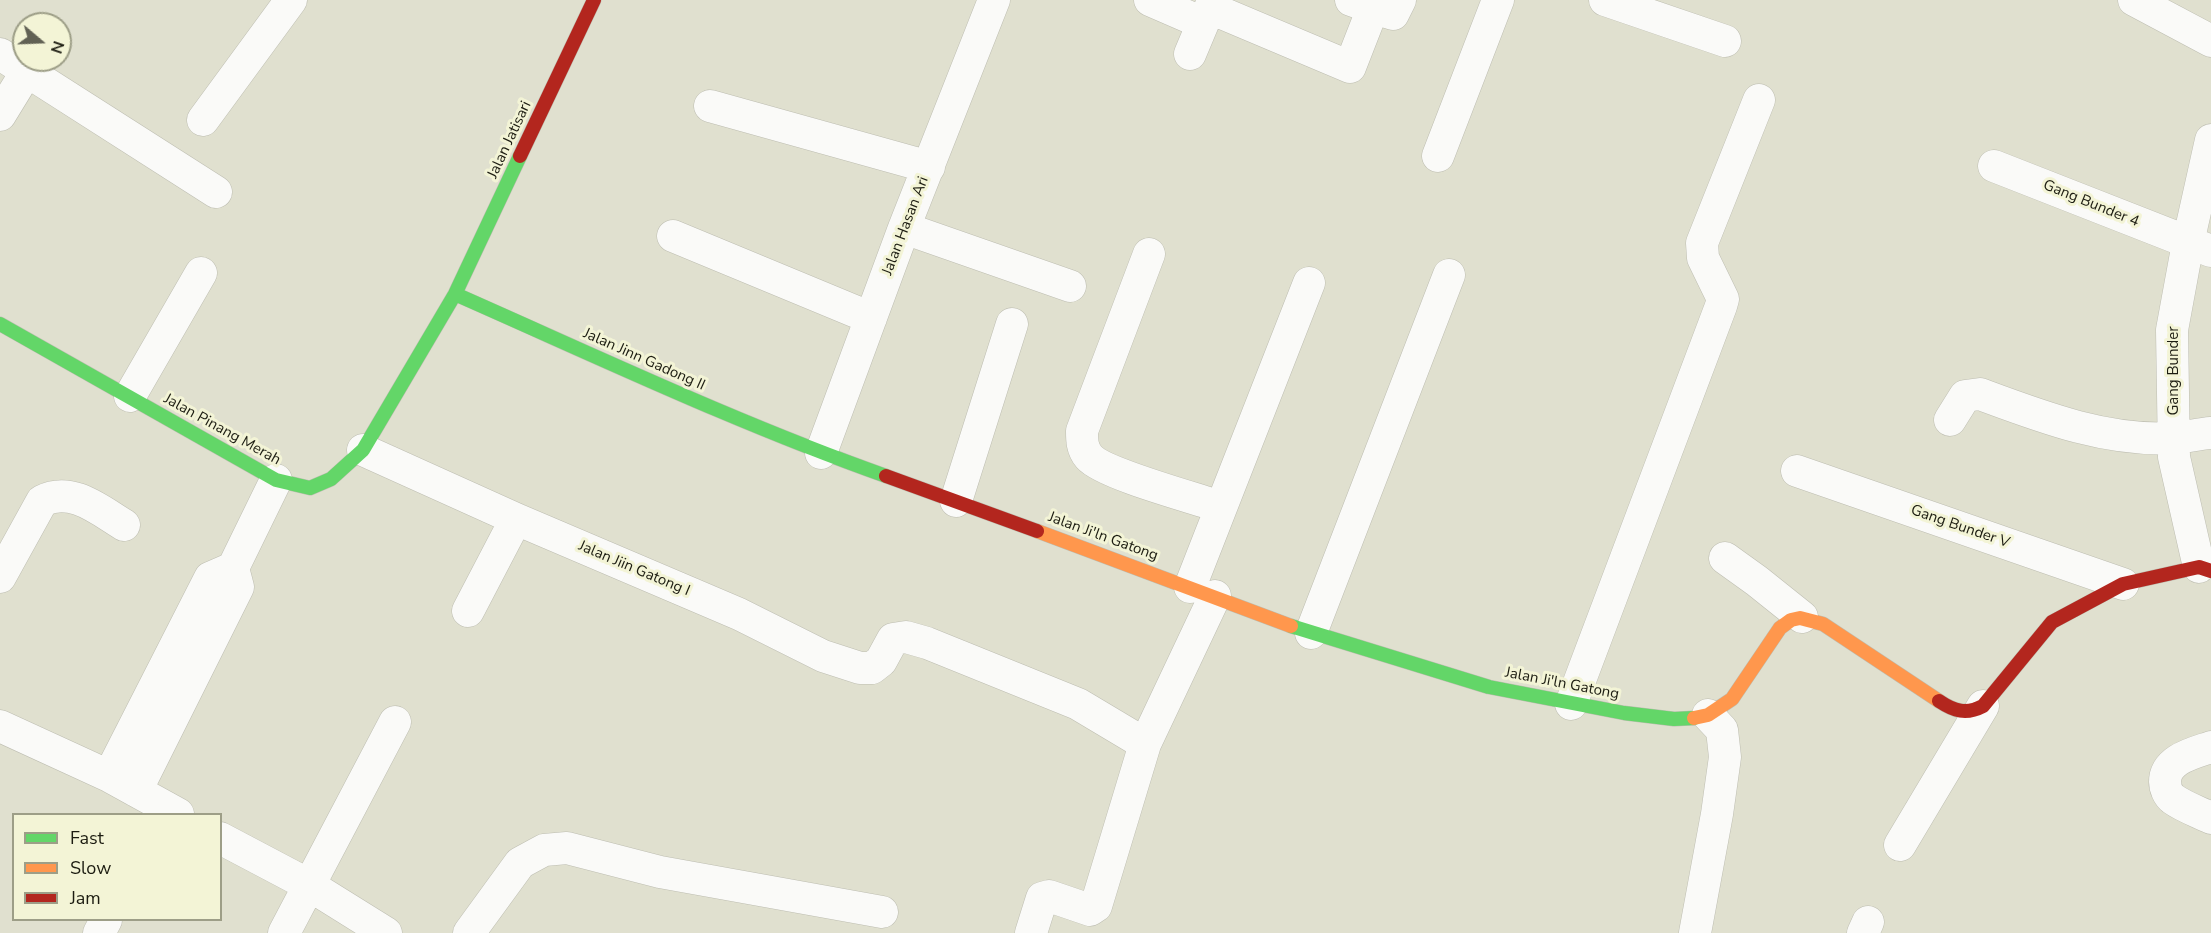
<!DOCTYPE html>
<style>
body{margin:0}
#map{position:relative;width:2211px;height:933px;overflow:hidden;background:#e0e0cf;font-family:"Nunito Sans",sans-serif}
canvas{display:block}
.legend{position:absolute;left:12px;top:813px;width:210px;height:108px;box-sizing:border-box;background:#f3f4d6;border:2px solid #9d9e87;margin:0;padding:8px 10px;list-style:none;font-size:18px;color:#1c1c11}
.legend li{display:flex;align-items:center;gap:12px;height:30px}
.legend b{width:30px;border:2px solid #9d9e87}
.north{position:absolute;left:12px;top:12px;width:60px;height:60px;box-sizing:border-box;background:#f3f4d6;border:2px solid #9d9e87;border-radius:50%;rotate:109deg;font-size:16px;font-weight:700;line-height:24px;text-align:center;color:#1c1c11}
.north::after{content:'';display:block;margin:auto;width:21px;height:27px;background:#616154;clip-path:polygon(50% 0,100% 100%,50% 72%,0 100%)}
</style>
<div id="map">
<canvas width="2211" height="933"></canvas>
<ul class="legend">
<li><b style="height:8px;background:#63d668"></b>Fast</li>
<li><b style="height:8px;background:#ff974d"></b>Slow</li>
<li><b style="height:8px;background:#b3261e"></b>Jam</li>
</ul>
<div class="north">N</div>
</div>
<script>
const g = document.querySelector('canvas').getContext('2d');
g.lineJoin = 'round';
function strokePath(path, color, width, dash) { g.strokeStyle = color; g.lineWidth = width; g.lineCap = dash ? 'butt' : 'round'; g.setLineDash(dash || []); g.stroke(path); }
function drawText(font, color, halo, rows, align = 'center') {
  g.font = font + ' "Nunito Sans",sans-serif'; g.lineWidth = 6; g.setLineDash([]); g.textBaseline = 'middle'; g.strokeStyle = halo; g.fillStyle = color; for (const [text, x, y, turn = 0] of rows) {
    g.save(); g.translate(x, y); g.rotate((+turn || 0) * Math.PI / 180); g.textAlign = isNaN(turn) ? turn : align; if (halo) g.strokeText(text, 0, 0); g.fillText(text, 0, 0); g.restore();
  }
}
const street = new Path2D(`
 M 1150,0 L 1203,23 L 1214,0
 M 1605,0 L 1725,41
 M 2134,0 L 2211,41
 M 1210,8 L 1350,67 L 1373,8 L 1351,0
 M 1373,8 L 1393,14 L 1400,0
 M 0,54 L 216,192
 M 1190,54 L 1203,23
 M 710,106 L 929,167
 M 0,115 L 27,71
 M 203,120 L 291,0
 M 1438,156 L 1498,0
 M 1994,166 L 2211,251
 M 904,228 L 1070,286
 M 673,236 L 871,318
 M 1149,254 L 1082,431 C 1082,440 1082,449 1089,457 C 1104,474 1195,498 1221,507
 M 130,396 L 201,273
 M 1950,420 L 1965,396 L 1980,394 C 2042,417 2107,442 2174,438 C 2186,437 2199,434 2211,433
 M 363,450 L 516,519 L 739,614 L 823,656 L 860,668 L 872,668 L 881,661 L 893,639 L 906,637 L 927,643 L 1078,704 L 1145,744
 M 821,453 L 904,228 L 994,0
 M 1797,471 L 2123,584
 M 956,501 L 1012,324
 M 1725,558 L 1757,581 L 1802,617
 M 2199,567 L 2174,457 L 2172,330 L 2188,243 L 2211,140
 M 233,568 L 276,480
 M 0,577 L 42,501 C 72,486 99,510 124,525
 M 1190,587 L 1309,283
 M 468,611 L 516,519
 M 1311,633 L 1449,275
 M 1571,704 L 1721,306 L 1723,299 L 1703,258 L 1702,243 L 1759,100
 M 0,726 L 109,776 L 178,814
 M 2211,747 C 2194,753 2165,759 2165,782 C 2165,788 2168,795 2173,799 C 2184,807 2199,812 2211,818
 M 109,776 L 210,578 L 233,568 L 238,587 L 136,791
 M 220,838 L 309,885 L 386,933
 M 1900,845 L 1983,706
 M 99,933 L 106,920
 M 284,933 L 395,722
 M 469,933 L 520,863 L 544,850 L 567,848 L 660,872 L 882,912
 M 1031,933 L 1042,898 L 1049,896 L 1090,910 L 1096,906 L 1145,744 L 1215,596
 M 1695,933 L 1717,814 L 1725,757 L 1722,730 L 1708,715
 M 1863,933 L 1868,922`);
const fast = new Path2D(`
 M 455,294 C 598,357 739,424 886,476
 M 0,324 L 276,480 L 310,488 L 331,479 L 363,450 L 455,294 L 520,156
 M 1291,626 L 1489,687 L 1624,713 L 1674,719 L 1694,718`);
const slow = new Path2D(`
 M 1037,531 L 1291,626
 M 1694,718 L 1708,715 L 1732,699 L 1780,628 L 1791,620 L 1800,618 L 1823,624 L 1939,701`);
const jam = new Path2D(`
 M 520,156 L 594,0
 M 886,476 L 1037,531
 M 1939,701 C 1954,711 1966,715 1983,706 L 2052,622 L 2123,584 L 2199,567 L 2211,571`);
strokePath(street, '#bdbdb1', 33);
strokePath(fast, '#bdbdb1', 15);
strokePath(slow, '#bdbdb1', 15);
strokePath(jam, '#bdbdb1', 15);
strokePath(street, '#fafaf8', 32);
strokePath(fast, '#63d668', 14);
strokePath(slow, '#ff974d', 14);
strokePath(jam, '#b3261e', 14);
drawText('15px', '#1c1c11', '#f3f4d6', [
 ["Jalan Jatisari",510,140,-65],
 ["Gang Bunder 4",2091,204,22],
 ["Jalan Hasan Ari",906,226,-69],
 ["Jalan Jinn Gadong II",644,360,24],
 ["Gang Bunder",2174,371,-90],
 ["Jalan Pinang Merah",222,430,29],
 ["Gang Bunder V",1960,527,19],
 ["Jalan Ji'ln Gatong",1103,537,20],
 ["Jalan Jiin Gatong I",634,569,23],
 ["Jalan Ji'ln Gatong",1562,684,11]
]);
</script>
